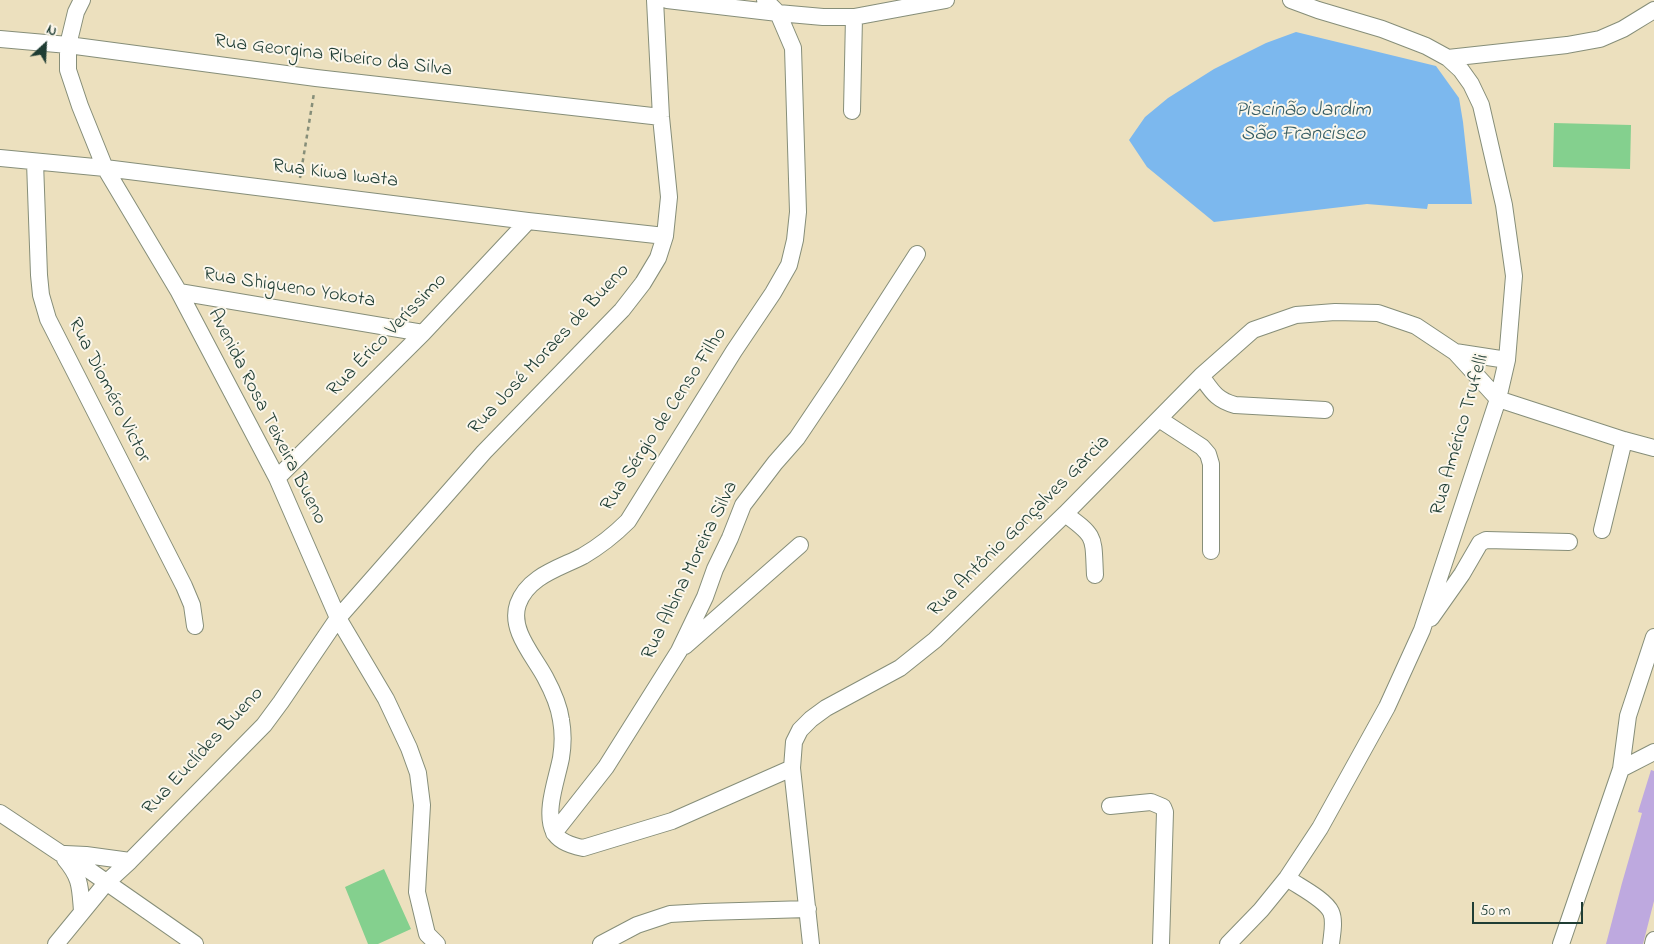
<!DOCTYPE html>
<meta charset="utf-8">
<style>
body{margin:0}
#map{position:relative;width:1654px;height:944px;overflow:hidden;background:#ece0be;font-family:"Indie Flower",sans-serif}
canvas{display:block}
.north{position:absolute;left:20px;top:20px;width:50px;height:50px;-webkit-text-stroke:4px #fbf7ec;paint-order:stroke;rotate:25deg;font-size:14px;font-weight:700;line-height:20px;text-align:center;color:#1f3d34}
.north::after{content:'';display:block;margin:auto;width:18px;height:22px;background:#1f3d34;clip-path:polygon(50% 0,100% 100%,50% 72%,0 100%)}
.scale{position:absolute;left:1472px;top:902px;width:111px;height:22px;box-sizing:border-box;border:2px solid #1f3d34;border-top:0;padding-left:6px;font-size:15px;line-height:18px;white-space:nowrap;color:#1f3d34;-webkit-text-stroke:4px #fbf7ec;paint-order:stroke}
</style>
<div id="map">
<canvas width="1654" height="944"></canvas>
<div class="north">N</div>
<div class="scale">50 m</div>
</div>
<script>
const g = document.querySelector('canvas').getContext('2d');
g.lineJoin = 'round';
function fill(path, color) { g.fillStyle = color; g.fill(path, 'evenodd'); }
function strokePath(path, color, width, dash) { g.strokeStyle = color; g.lineWidth = width; g.lineCap = dash ? 'butt' : 'round'; g.setLineDash(dash || []); g.stroke(path); }
function drawText(font, color, halo, rows, align = 'center') {
  g.font = font + ' "Indie Flower",sans-serif'; g.lineWidth = 4; g.setLineDash([]); g.textBaseline = 'middle'; g.strokeStyle = halo; g.fillStyle = color; for (const [text, x, y, turn = 0] of rows) {
    g.save(); g.translate(x, y); g.rotate((+turn || 0) * Math.PI / 180); g.textAlign = isNaN(turn) ? turn : align; if (halo) g.strokeText(text, 0, 0); g.fillText(text, 0, 0); g.restore();
  }
}
fill(new Path2D(`
 M 1554,123 L 1631,125 L 1630,169 L 1553,167 Z
 M 384,869 L 411,929 L 378,944 L 368,944 L 345,887 Z`), '#84d08e');
fill(new Path2D(`
 M 1296,32 L 1436,66 L 1459,98 L 1463,122 L 1472,204 L 1428,204 L 1427,209 L 1367,204 L 1214,222 L 1147,167 L 1129,140 L 1145,117 L 1168,98 L 1214,69 L 1266,43 Z`), '#7cb8ee');
fill(new Path2D(`
 M 1651,770 L 1654,771 L 1654,901 L 1643,944 L 1606,944 L 1622,883 L 1639,824 L 1642,813 L 1638,812 Z`), '#bea9df');
const minor = new Path2D(`
 M 82,0 L 76,12 L 68,45 L 68,70 L 80,106 L 105,168 L 179,292 L 277,478 L 338,618 L 386,699 L 409,748 L 418,773 L 422,805 L 417,892 L 427,934 L 437,944
 M 667,0 L 778,13 L 823,17 L 854,17 L 946,0
 M 765,0 L 778,13 L 793,48 L 798,212 L 795,240 L 789,265 L 773,293 L 734,351 L 628,521 C 614,535 600,546 583,556 C 560,568 528,576 518,604 C 509,630 534,656 545,677 C 552,690 559,705 561,720 C 563,731 563,746 561,758 C 557,779 544,812 554,832 C 559,842 573,846 583,848 L 672,821 L 792,768
 M 0,39 L 68,45 L 316,78 L 661,117
 M 1448,58 L 1567,45 L 1600,39 L 1623,29 L 1654,10
 M 852,111 L 854,17
 M 0,158 L 105,168 L 528,221 L 665,236
 M 35,162 L 39,275 L 41,295 L 48,319 L 184,586 L 192,605 L 195,626
 M 179,292 L 423,333
 M 1455,352 L 1507,360
 M 1201,376 C 1212,391 1216,400 1235,405 L 1325,410
 M 1159,419 L 1202,447 L 1208,454 L 1211,464 L 1211,551
 M 277,478 L 423,333 L 528,221
 M 1065,514 C 1097,537 1093,537 1095,575
 M 1602,530 L 1624,440
 M 1431,618 L 1462,574 L 1480,543 L 1486,540 L 1569,542
 M 685,646 L 800,545
 M 1621,769 L 1654,752
 M 1110,806 L 1151,802 L 1163,807 L 1165,812 L 1161,944
 M 0,813 L 60,853 L 86,868 L 195,944
 M 554,833 L 606,767 L 679,651 L 705,597 L 715,569 L 730,538 L 743,505 L 775,463 L 797,438 L 836,380 L 917,254
 M 65,854 L 86,855 L 130,861
 M 65,859 C 81,878 80,887 82,911
 M 1287,878 C 1298,886 1325,899 1331,912 C 1335,921 1332,934 1331,944
 M 56,944 L 106,883 L 130,861 L 264,725 L 281,702 L 338,618 L 484,452 L 622,310 L 643,283 L 658,258 L 665,236 L 669,197 L 661,117 L 655,0
 M 601,944 L 637,925 L 670,914 L 705,912 L 808,909
 M 811,944 L 792,768 L 794,742 L 800,730 L 811,719 L 826,708 L 900,668 L 935,640 L 1065,514 L 1201,376 L 1253,330 L 1296,315 L 1335,312 L 1378,313 L 1416,326 L 1455,352 L 1498,399 L 1624,440 L 1654,448
 M 1228,944 L 1261,910 L 1287,878 L 1320,828 L 1387,707 L 1422,630 L 1498,399 L 1507,360 L 1514,276 L 1504,205 L 1481,105 L 1471,84 L 1461,70 L 1448,58 L 1426,46 L 1382,29 L 1318,10 L 1291,0
 M 1561,944 L 1621,769 L 1628,716 L 1654,637
 M 1653,944 L 1654,940`);
strokePath(minor, '#868e79', 18);
strokePath(new Path2D(`
 M 300,178 L 314,93`), '#868e79', 2.5, [4, 4]);
strokePath(minor, '#fff', 16);
drawText('20px', '#1f3d34', '#fbf7ec', [
 ["Rua Georgina Ribeiro da Silva",333,57,7],
 ["Rua Kiwa Iwata",335,175,7],
 ["Rua Shigueno Yokota",289,289,9],
 ["Rua Érico Veríssimo",388,336,-46],
 ["Rua José Moraes de Bueno",550,350,-47],
 ["Rua Dioméro Victor",108,391,63],
 ["Avenida Rosa Teixeira Bueno",266,417,63],
 ["Rua Sérgio de Censo Filho",665,420,-57],
 ["Rua Américo Trufelli",1461,435,-74],
 ["Rua Antônio Gonçalves Garcia",1020,527,-45],
 ["Rua Albina Moreira Silva",691,571,-64],
 ["Rua Euclídes Bueno",204,752,-47]
]);
drawText('italic 21px', '#365c62', '#fbf7ec', [
 ["Piscinão Jardim",1303,112],
 ["São Francisco",1303,136]
]);
</script>
